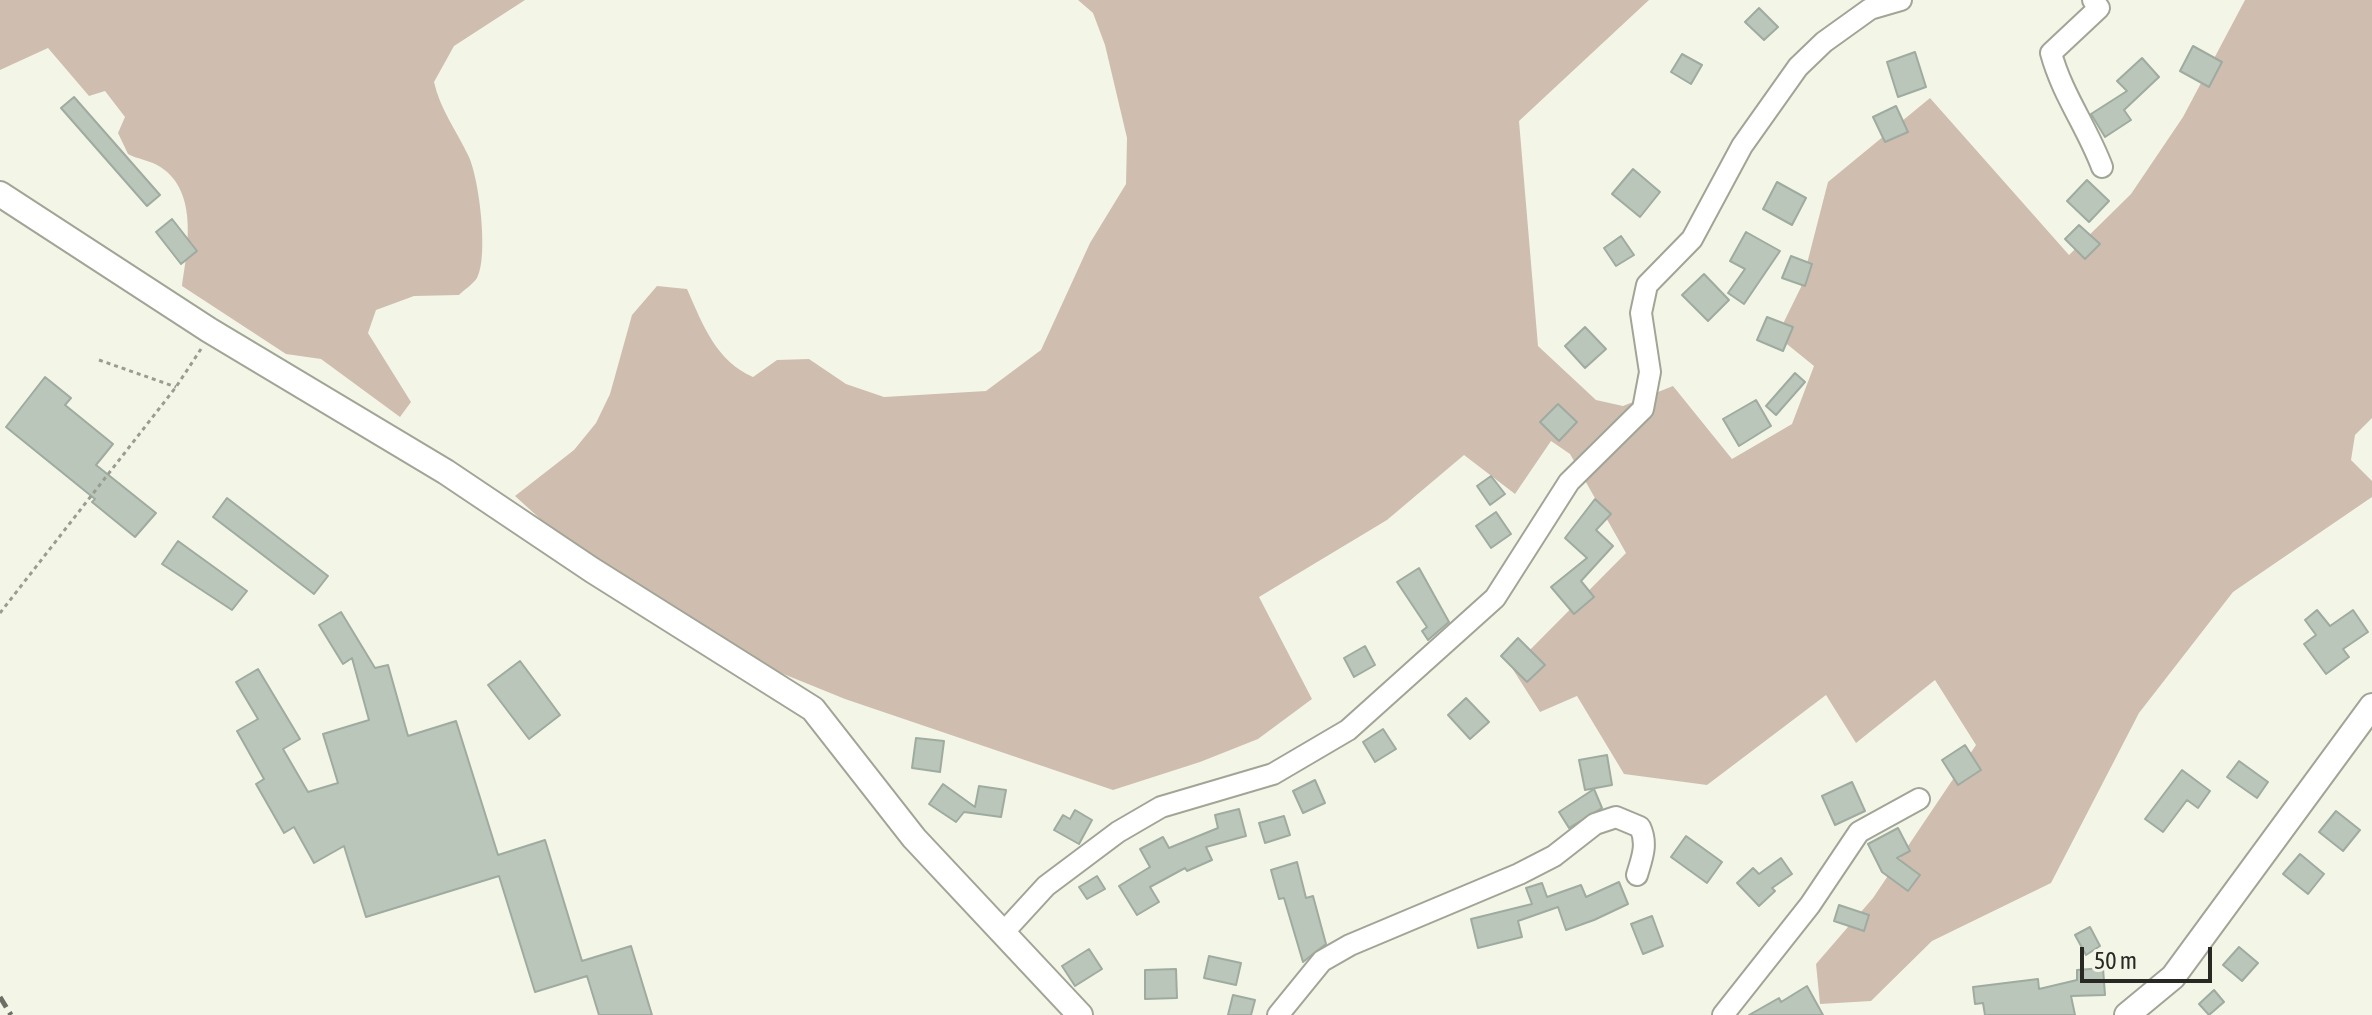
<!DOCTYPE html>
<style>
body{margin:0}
#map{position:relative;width:2372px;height:1015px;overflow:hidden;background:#f3f6e7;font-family:"Asap Condensed",sans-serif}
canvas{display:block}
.scale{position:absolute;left:2080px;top:947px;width:132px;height:36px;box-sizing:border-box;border:4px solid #282923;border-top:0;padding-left:10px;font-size:24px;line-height:28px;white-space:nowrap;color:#282923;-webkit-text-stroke:6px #f3f6e7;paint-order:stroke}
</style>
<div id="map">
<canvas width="2372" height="1015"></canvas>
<div class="scale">50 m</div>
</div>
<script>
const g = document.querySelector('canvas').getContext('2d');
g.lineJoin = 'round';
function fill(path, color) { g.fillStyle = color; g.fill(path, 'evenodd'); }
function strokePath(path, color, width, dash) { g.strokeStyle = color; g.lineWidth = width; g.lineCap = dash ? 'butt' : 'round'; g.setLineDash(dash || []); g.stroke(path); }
fill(new Path2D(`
 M 0,0 L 525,0 L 454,46 L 434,82 C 440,109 456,130 468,155 C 479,176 489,257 477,278 C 473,284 464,290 459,295 L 414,296 L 376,310 L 368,333 L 411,402 L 400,417 L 321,359 L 286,354 L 182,286 C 188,247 199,188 157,165 C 148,160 137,159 128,154 L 118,133 L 125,117 L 105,91 L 89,96 L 48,48 L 0,70 Z
 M 1078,0 L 1649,0 L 1519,121 L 1538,346 L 1596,400 L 1623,406 L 1673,386 L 1732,459 L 1792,424 L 1814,366 L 1777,336 L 1801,287 L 1828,182 L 1930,98 L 2069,255 L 2131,194 L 2183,117 L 2245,0 L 2372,0 L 2372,418 L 2355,435 L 2351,460 L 2372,481 L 2372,497 L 2233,592 L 2139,713 L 2051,883 L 1932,941 L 1871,1001 L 1820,1004 L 1816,964 L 1873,898 L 1976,745 L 1935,680 L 1856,743 L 1826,695 L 1707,785 L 1624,774 L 1577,696 L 1540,712 L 1512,668 L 1626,553 L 1570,454 L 1551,441 L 1515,494 L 1464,455 L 1387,520 L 1259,597 L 1312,699 L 1258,739 L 1200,762 L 1113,790 L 845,699 L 781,673 L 692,620 L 548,526 L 515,496 L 574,450 L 596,423 L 610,394 L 632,315 L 657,286 L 687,289 C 703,325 716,361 753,377 L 777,360 L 809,359 L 846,384 L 884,397 L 986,391 L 1041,350 L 1090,243 L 1126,184 L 1127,138 L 1105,45 L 1093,13 Z`), '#cfbeb0');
const building = new Path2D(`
 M 1759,8 L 1778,27 L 1764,40 L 1745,22 Z
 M 2193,46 L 2222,62 L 2209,87 L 2180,71 Z
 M 1915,52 L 1926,87 L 1898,97 L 1887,62 Z
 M 1682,54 L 1702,65 L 1691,84 L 1671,72 Z
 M 2142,58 L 2159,77 L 2124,110 L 2131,120 L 2105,137 L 2091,114 L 2127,91 L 2117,81 Z
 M 74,97 L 160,195 L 147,206 L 61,108 Z
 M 1896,106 L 1908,132 L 1885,142 L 1873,117 Z
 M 1633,169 L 1660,192 L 1640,217 L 1612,194 Z
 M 2087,180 L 2109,201 L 2089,222 L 2067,201 Z
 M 1777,182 L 1806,198 L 1792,225 L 1763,209 Z
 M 172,219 L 197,251 L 181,264 L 156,232 Z
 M 2079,225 L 2100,244 L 2085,259 L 2065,239 Z
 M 1746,232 L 1780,251 L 1744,304 L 1728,293 L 1745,269 L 1730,261 Z
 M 1621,236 L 1634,255 L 1616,266 L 1604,248 Z
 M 1791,256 L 1812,264 L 1805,286 L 1782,278 Z
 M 1704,274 L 1729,300 L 1708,321 L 1682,295 Z
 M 1767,317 L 1793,327 L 1783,351 L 1757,340 Z
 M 1585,327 L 1606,349 L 1585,368 L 1565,346 Z
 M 1795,373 L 1805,382 L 1776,415 L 1766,406 Z
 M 45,377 L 71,398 L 65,405 L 113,444 L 96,465 L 156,513 L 135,537 L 92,502 L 95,499 L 6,427 Z
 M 1756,400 L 1771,426 L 1739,446 L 1723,419 Z
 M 1558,404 L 1577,422 L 1559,441 L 1540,422 Z
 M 1491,476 L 1505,494 L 1490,505 L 1477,486 Z
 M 227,498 L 328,576 L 314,594 L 213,517 Z
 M 1595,499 L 1611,514 L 1596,530 L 1613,546 L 1581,581 L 1594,597 L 1574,614 L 1551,587 L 1587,558 L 1565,538 Z
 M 1496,512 L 1511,534 L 1491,548 L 1476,526 Z
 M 178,541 L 247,591 L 232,610 L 162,564 Z
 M 1419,568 L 1449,622 L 1428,640 L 1422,631 L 1427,627 L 1397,582 Z
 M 2317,610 L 2330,626 L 2353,610 L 2368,632 L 2343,649 L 2349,657 L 2326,674 L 2304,644 L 2316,635 L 2305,620 Z
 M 341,612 L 375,668 L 388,665 L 408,736 L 456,721 L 498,855 L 545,840 L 582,961 L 631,946 L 652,1015 L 599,1015 L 587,976 L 535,992 L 499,876 L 366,917 L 344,846 L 314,863 L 294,827 L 284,833 L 256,784 L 264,779 L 237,731 L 258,719 L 236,682 L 258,669 L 300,739 L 283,749 L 308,792 L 338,783 L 323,734 L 369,720 L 352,658 L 343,664 L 319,625 Z
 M 1518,638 L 1545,665 L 1527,682 L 1501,656 Z
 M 1365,646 L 1375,665 L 1354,677 L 1344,658 Z
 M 520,661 L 560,715 L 529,739 L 488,685 Z
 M 1466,698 L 1489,722 L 1470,739 L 1448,715 Z
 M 1383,729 L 1396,749 L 1375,762 L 1363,742 Z
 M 916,738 L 944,741 L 940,772 L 912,768 Z
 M 1965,745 L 1981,770 L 1958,785 L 1942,760 Z
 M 1607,755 L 1612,785 L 1585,790 L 1579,760 Z
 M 2239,761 L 2268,782 L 2257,798 L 2227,777 Z
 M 2182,770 L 2210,791 L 2198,808 L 2187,800 L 2163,832 L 2145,819 Z
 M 1315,780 L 1325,803 L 1303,813 L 1293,791 Z
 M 1852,782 L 1865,811 L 1835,825 L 1822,796 Z
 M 943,784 L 975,807 L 979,786 L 1006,790 L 1001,817 L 964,812 L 956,822 L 929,804 Z
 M 1594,789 L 1602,808 L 1569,828 L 1559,812 Z
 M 1239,809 L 1246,836 L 1206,847 L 1212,860 L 1187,871 L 1185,868 L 1150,887 L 1159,902 L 1137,915 L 1119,886 L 1150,867 L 1140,849 L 1163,837 L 1169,848 L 1218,828 L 1215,815 Z
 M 1075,810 L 1092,820 L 1079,844 L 1054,830 L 1063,815 L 1070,819 Z
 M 2336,811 L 2360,830 L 2343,851 L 2319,832 Z
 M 1284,816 L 1290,835 L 1265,843 L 1259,823 Z
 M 1898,828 L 1910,851 L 1897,858 L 1920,875 L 1908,891 L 1882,872 L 1868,844 Z
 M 1686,836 L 1722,862 L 1707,883 L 1671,857 Z
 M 2300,854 L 2324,874 L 2308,894 L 2283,874 Z
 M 1781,858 L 1792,874 L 1772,888 L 1775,891 L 1759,906 L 1737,883 L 1753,868 L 1759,874 Z
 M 1297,862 L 1306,898 L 1313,896 L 1326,944 L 1303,962 L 1284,898 L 1279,899 L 1271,870 Z
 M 1097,876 L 1105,889 L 1087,899 L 1079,887 Z
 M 1619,882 L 1628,904 L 1594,920 L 1566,930 L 1558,907 L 1518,921 L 1522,937 L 1478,948 L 1471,919 L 1532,904 L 1526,888 L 1542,883 L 1547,897 L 1581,885 L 1586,897 Z
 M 1839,905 L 1869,915 L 1864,931 L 1834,921 Z
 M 1652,916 L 1663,946 L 1643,954 L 1631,924 Z
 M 2090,927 L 2100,946 L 2086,955 L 2075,935 Z
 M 2239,947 L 2258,963 L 2242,981 L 2223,965 Z
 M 1089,949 L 1102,969 L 1075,986 L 1062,966 Z
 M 1209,956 L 1241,963 L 1236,985 L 1204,978 Z
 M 2103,968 L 2105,995 L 2071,996 L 2075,1015 L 1985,1015 L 1983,1003 L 1975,1004 L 1973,987 L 2038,979 L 2039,989 L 2077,980 L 2077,970 Z
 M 1176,969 L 1177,998 L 1145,999 L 1145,970 Z
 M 1807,986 L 1823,1015 L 1749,1015 L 1779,998 L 1781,1002 Z
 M 2214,990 L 2224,1002 L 2209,1015 L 2199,1004 Z
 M 1233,995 L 1255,1000 L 1251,1015 L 1228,1015 Z`);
fill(building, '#bac6ba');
strokePath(building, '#9faba0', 2);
const minor = new Path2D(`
 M 2093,0 L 2099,8 L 2051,53 C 2062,94 2087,127 2102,167
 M 1002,934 L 1046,886 L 1118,832 L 1161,807 L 1273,774 L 1348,730 L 1495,598 L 1569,482 L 1643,409 L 1650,372 L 1641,313 L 1647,285 L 1692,239 L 1742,146 L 1798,67 L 1824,42 L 1870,9 L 1901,0
 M 1278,1015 L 1322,961 L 1350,945 L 1519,874 L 1554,856 L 1595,824 L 1616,817 L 1640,827 C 1648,844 1642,858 1637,875
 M 1723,1015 L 1810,905 L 1859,832 L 1919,799`);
const tertiary = new Path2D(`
 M 0,194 L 209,330 L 446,472 L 592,570 L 813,709 L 914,838 L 1080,1015
 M 2127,1015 L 2173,977 L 2372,706`);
strokePath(minor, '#a1a596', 24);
strokePath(tertiary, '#a1a596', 28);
strokePath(new Path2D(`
 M 99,360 L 176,387
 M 0,613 L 176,387 L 201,349`), '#999c91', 3, [4, 4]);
strokePath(minor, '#fff', 20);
strokePath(tertiary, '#fff', 24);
strokePath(new Path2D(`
 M 0,997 L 11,1015`), '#6d6f66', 5, [12, 6]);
</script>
